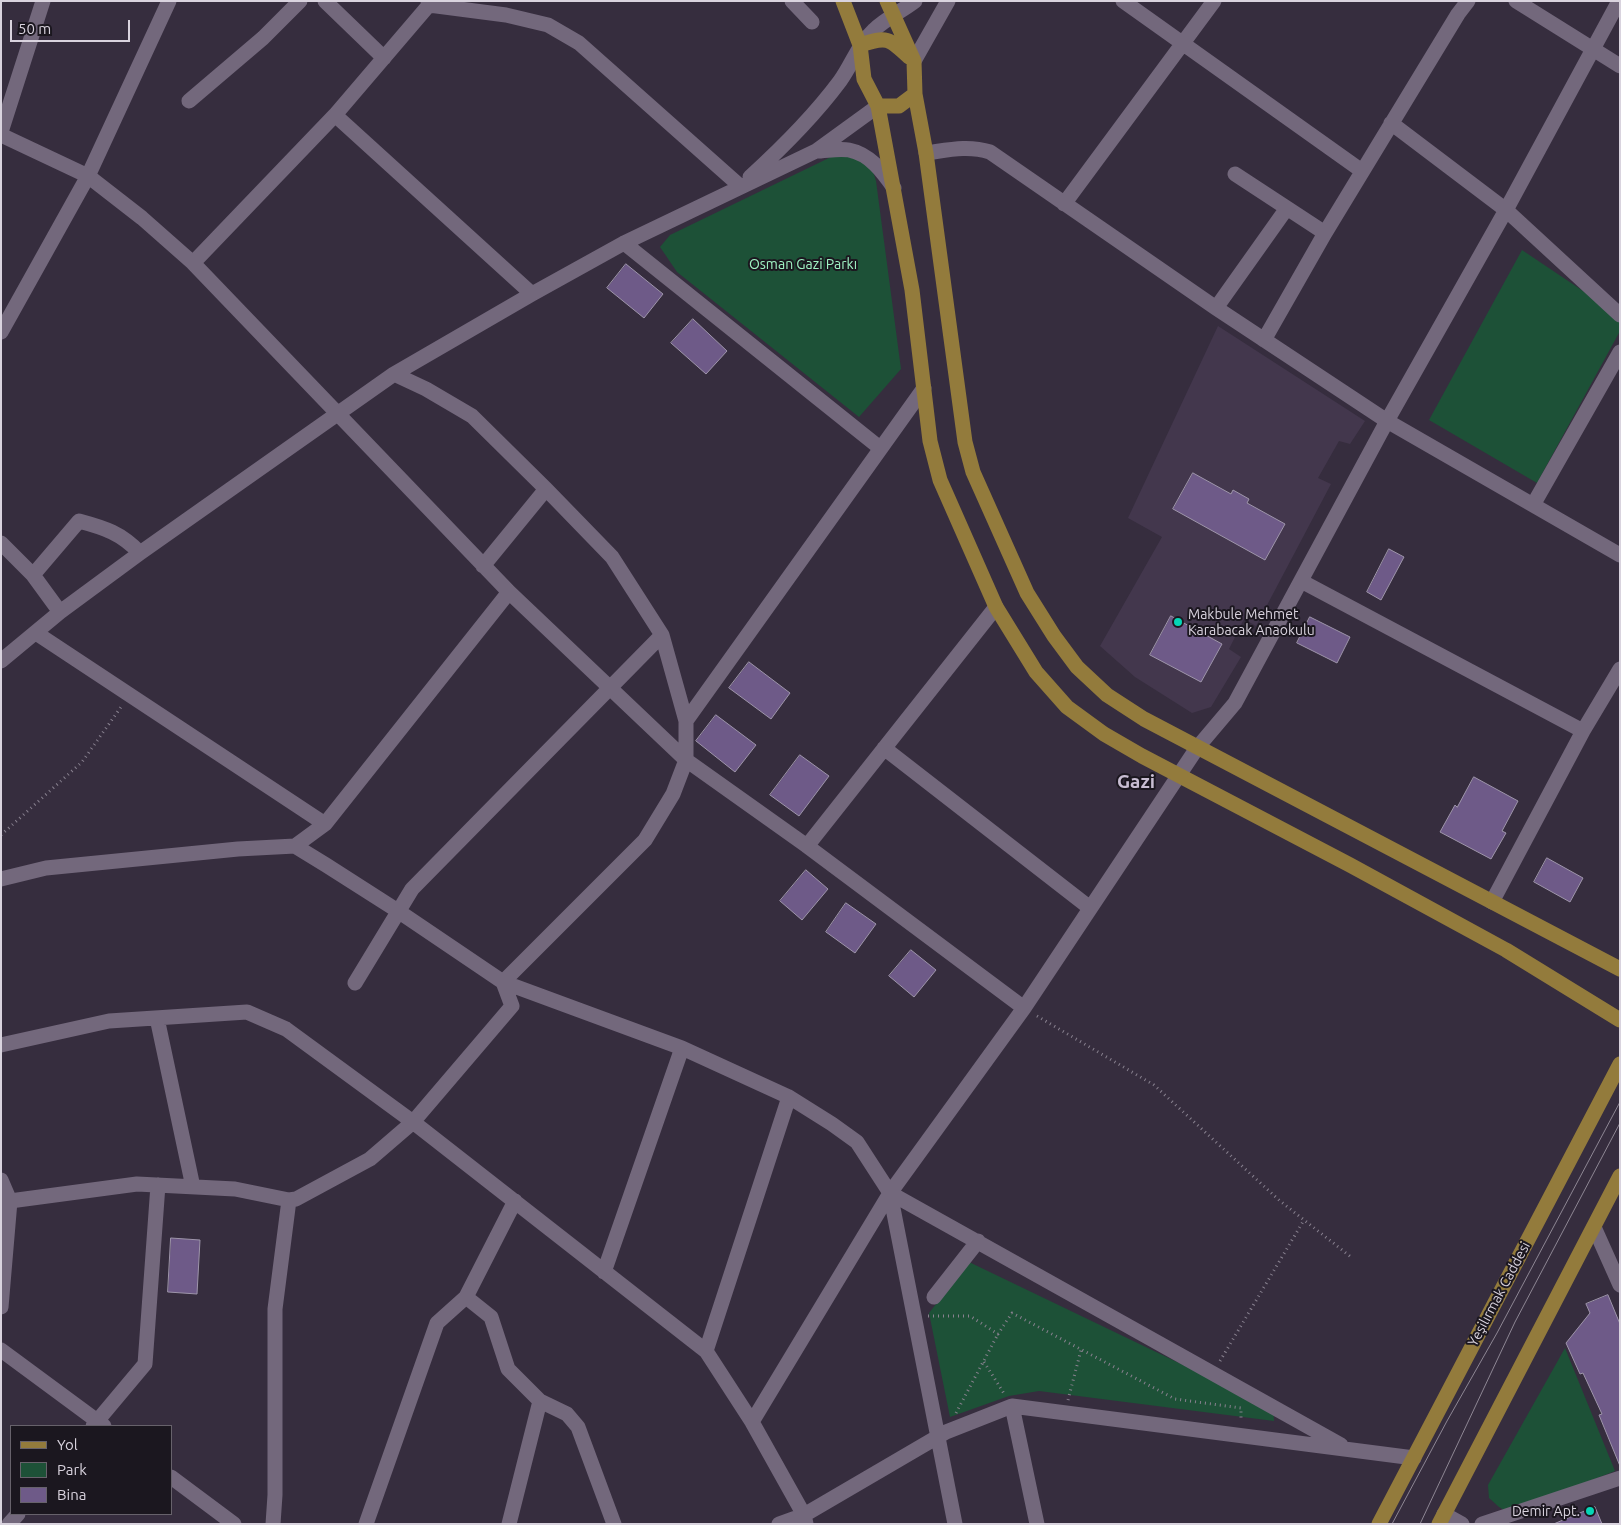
<!DOCTYPE html>
<meta charset="utf-8">
<style>
body{margin:0}
#map{position:relative;width:1621px;height:1525px;overflow:hidden;background:#362d3e;font-family:Ubuntu,sans-serif}
canvas{display:block}
.frame{position:absolute;inset:0;border:2px solid #d9d3de;pointer-events:none}
.legend{position:absolute;left:10px;top:1425px;width:162px;height:90px;box-sizing:border-box;background:#1b171f;border:1px solid #67626b;margin:0;padding:6px 9px;list-style:none;font-size:15px;color:#d9d3de}
.legend li{display:flex;align-items:center;gap:10px;height:25px}
.legend b{width:25px;border:1px solid #67626b}
.scale{position:absolute;left:10px;top:20px;width:120px;height:22px;box-sizing:border-box;border:2px solid #d9d3de;border-top:0;padding-left:6px;font-size:15px;line-height:18px;white-space:nowrap;color:#d9d3de;-webkit-text-stroke:4px #1b171f;paint-order:stroke}
</style>
<div id="map">
<canvas width="1621" height="1525"></canvas>
<div class="frame"></div>
<ul class="legend">
<li><b style="height:6px;background:#937b3c"></b>Yol</li>
<li><b style="height:14px;background:#1d5137"></b>Park</li>
<li><b style="height:14px;background:#6e5a88"></b>Bina</li>
</ul>
<div class="scale">50 m</div>
</div>
<script>
const g = document.querySelector('canvas').getContext('2d');
g.lineJoin = 'round';
function fill(path, color) { g.fillStyle = color; g.fill(path, 'evenodd'); }
function strokePath(path, color, width, dash) { g.strokeStyle = color; g.lineWidth = width; g.lineCap = dash ? 'butt' : 'round'; g.setLineDash(dash || []); g.stroke(path); }
function drawText(font, color, halo, rows, align = 'center') {
  g.font = font + ' Ubuntu,sans-serif'; g.lineWidth = 4; g.setLineDash([]); g.textBaseline = 'middle'; g.strokeStyle = halo; g.fillStyle = color; for (const [text, x, y, turn = 0] of rows) {
    g.save(); g.translate(x, y); g.rotate((+turn || 0) * Math.PI / 180); g.textAlign = isNaN(turn) ? turn : align; if (halo) g.strokeText(text, 0, 0); g.fillText(text, 0, 0); g.restore();
  }
}
fill(new Path2D(`
 M 1218,326 L 1365,421 L 1350,444 L 1339,441 L 1318,478 L 1331,484 L 1256,626 L 1244,619 L 1229,649 L 1241,657 L 1211,707 L 1192,713 L 1135,677 L 1100,646 L 1162,537 L 1128,518 Z`), '#43374d');
fill(new Path2D(`
 M 833,156 C 856,156 870,156 876,181 L 901,369 L 859,417 L 677,272 L 660,247 L 670,235 Z
 M 1522,250 L 1598,301 L 1620,323 L 1620,331 L 1537,483 L 1429,420 Z
 M 969,1262 L 1206,1376 L 1273,1405 L 1274,1421 L 1039,1391 L 1009,1396 L 950,1417 L 929,1313 Z
 M 1565,1348 L 1615,1471 L 1509,1513 L 1499,1507 L 1489,1498 L 1488,1485 Z`), '#1d5137');
const building = new Path2D(`
 M 626,264 L 663,294 L 644,318 L 607,288 Z
 M 693,319 L 727,351 L 706,374 L 671,343 Z
 M 1193,473 L 1231,494 L 1233,490 L 1249,499 L 1247,503 L 1285,524 L 1265,560 L 1173,509 Z
 M 1389,549 L 1404,557 L 1381,600 L 1367,592 Z
 M 1171,616 L 1222,644 L 1201,682 L 1150,655 Z
 M 1310,617 L 1350,637 L 1337,663 L 1297,643 Z
 M 749,662 L 790,693 L 771,719 L 729,688 Z
 M 716,715 L 756,745 L 735,772 L 696,741 Z
 M 800,755 L 829,776 L 799,816 L 770,795 Z
 M 1474,777 L 1518,801 L 1502,831 L 1506,833 L 1491,859 L 1440,832 L 1455,805 L 1457,807 Z
 M 1547,858 L 1583,878 L 1570,902 L 1534,882 Z
 M 806,870 L 828,889 L 802,920 L 780,901 Z
 M 846,903 L 876,924 L 855,953 L 826,932 Z
 M 911,950 L 936,970 L 914,997 L 889,976 Z
 M 171,1238 L 200,1240 L 197,1294 L 168,1292 Z
 M 1608,1295 L 1620,1324 L 1620,1466 L 1599,1415 L 1602,1414 L 1583,1373 L 1580,1374 L 1566,1343 L 1590,1313 L 1586,1304 Z
 M 1595,1507 L 1602,1524 L 1554,1524 Z`);
fill(building, '#6e5a88');
strokePath(building, '#9e95aa', 1);
strokePath(new Path2D(`
 M 1,835 L 82,762 L 121,707
 M 1037,1016 L 1154,1085 L 1280,1201 L 1351,1257
 M 928,1316 L 970,1316 L 998,1334 L 1012,1313 L 1175,1399 L 1241,1408 L 1241,1420
 M 1220,1361 L 1304,1220
 M 984,1362 L 1005,1395
 M 1068,1400 L 1081,1350
 M 956,1413 L 998,1334`), '#88818f', 3, [1, 4]);
strokePath(new Path2D(`
 M 325,1 L 384,58
 M 428,1 L 429,5 L 506,15 L 548,25 L 579,43 L 740,186
 M 792,1 L 812,22
 M 1123,1 L 1362,171
 M 1516,1 L 1620,66
 M 914,61 L 948,1
 M 189,101 L 263,38 L 300,1
 M 335,115 L 532,294
 M 1391,123 L 1506,210 L 1620,315
 M 1,132 L 43,1
 M 1,135 L 88,176 L 142,218 L 193,263 L 509,592 L 686,760 L 807,846 L 1024,1008
 M 816,151 C 826,151 839,148 849,150 C 870,154 883,172 894,188
 M 926,153 C 948,150 968,145 990,152 L 1216,308 L 1387,421 L 1620,555
 M 1235,174 L 1325,233
 M 750,177 C 783,147 814,116 840,81 C 853,63 857,46 874,30 C 885,19 902,11 915,1
 M 1064,204 L 1214,1
 M 624,243 L 880,448
 M 193,263 L 335,115 L 429,5
 M 1216,308 L 1287,208
 M 1,332 L 88,176 L 169,1
 M 1264,340 L 1325,233 L 1458,14 L 1468,1
 M 394,374 L 426,389 L 472,416 L 546,489 L 612,557 L 662,635 L 686,721 L 686,760 L 673,794 L 645,840 L 503,982
 M 1533,505 L 1620,352
 M 1,543 L 33,575 L 60,612
 M 483,566 L 546,489
 M 33,575 L 79,521 C 105,528 121,533 140,553
 M 1301,581 L 1583,731
 M 36,633 L 325,824
 M 1,661 L 60,612 L 140,553 L 394,374 L 532,294 L 624,243 L 816,151 L 878,106
 M 686,721 L 924,388
 M 884,748 L 1090,908
 M 295,846 L 325,824 L 509,592
 M 807,846 L 996,607
 M 1,879 L 46,868 L 238,849 L 295,846 L 326,865 L 398,911 L 503,982 L 682,1048 L 789,1097 L 832,1124 L 857,1142 L 890,1193 L 955,1524
 M 1492,902 L 1583,731 L 1620,669
 M 355,983 L 412,889 L 662,635
 M 157,1018 L 193,1187
 M 1,1045 L 109,1021 L 247,1012 L 286,1029 L 413,1122 L 706,1351 L 752,1422 L 804,1515 L 806,1524
 M 1,1180 L 10,1201 L 1,1307
 M 890,1193 L 1341,1445
 M 1,1211 L 10,1201 L 137,1184 L 235,1189 L 289,1200 L 296,1199 L 370,1159 L 413,1122 L 512,1006 L 503,982
 M 1594,1227 L 1620,1285
 M 604,1272 L 682,1048
 M 466,1297 L 491,1317 L 508,1369 L 540,1401 L 567,1414 L 578,1427 L 614,1524
 M 934,1297 L 978,1241
 M 1,1350 L 104,1426
 M 706,1351 L 789,1097
 M 1012,1406 L 1037,1524
 M 752,1422 L 890,1193 L 1024,1008 L 1197,748 L 1235,703 L 1387,421 L 1506,210 L 1619,1
 M 93,1426 L 145,1364 L 158,1185
 M 171,1477 L 234,1524
 M 1444,1514 L 1462,1524
 M 9,1524 L 18,1514
 M 273,1524 L 275,1495 L 275,1309 L 289,1200
 M 366,1524 L 437,1323 L 466,1297 L 515,1201
 M 509,1524 L 540,1401
 M 779,1524 L 804,1515 L 946,1432 L 1012,1406 L 1414,1458
 M 1482,1524 L 1620,1478`), '#73687c', 15);
strokePath(new Path2D(`
 M 843,1 L 860,45 L 864,79 L 878,106 L 912,290 L 930,441 L 940,480 L 996,607 L 1036,672 L 1067,707 L 1104,734 L 1142,756 L 1350,865 L 1506,950 L 1620,1020
 M 887,1 L 914,61 L 915,94 L 926,153 L 965,442 L 973,472 L 1027,593 L 1054,636 L 1077,667 L 1107,695 L 1144,719 L 1620,969
 M 860,45 C 887,36 889,38 909,57
 M 878,106 L 899,106 L 915,94
 M 1379,1524 L 1620,1064
 M 1439,1524 L 1620,1176`), '#937b3c', 15);
strokePath(new Path2D(`
 M 1392,1524 L 1447,1421 L 1497,1333 L 1620,1102
 M 1420,1524 L 1515,1322 L 1620,1123`), '#8e8794', 1);
for (const [x, y, r, color] of [
 [1178,622,5,"#06d5b6"],
 [1590,1511,5,"#06d5b6"]
]) { const dot = new Path2D(); dot.arc(x, y, r, 0, 2 * Math.PI); g.fillStyle = color; g.fill(dot); strokePath(dot, '#1b171f', 2); }
drawText('14px', '#a0f3c4', '#1b171f', [
 ["Osman Gazi Parkı",803,264]
]);
drawText('14px', '#d9d3de', '#1b171f', [
 ["Makbule Mehmet",1188,614],
 ["Karabacak Anaokulu",1188,630],
 ["Demir Apt.",1580,1511,"right"]
], 'left');
drawText('14px', '#d9d3de', '#1b171f', [
 ["Yeşilırmak Caddesi",1499,1294,-62]
]);
drawText('bold 19px', '#c8bdd2', '#1b171f', [
 ["Gazi",1136,782]
]);
</script>
